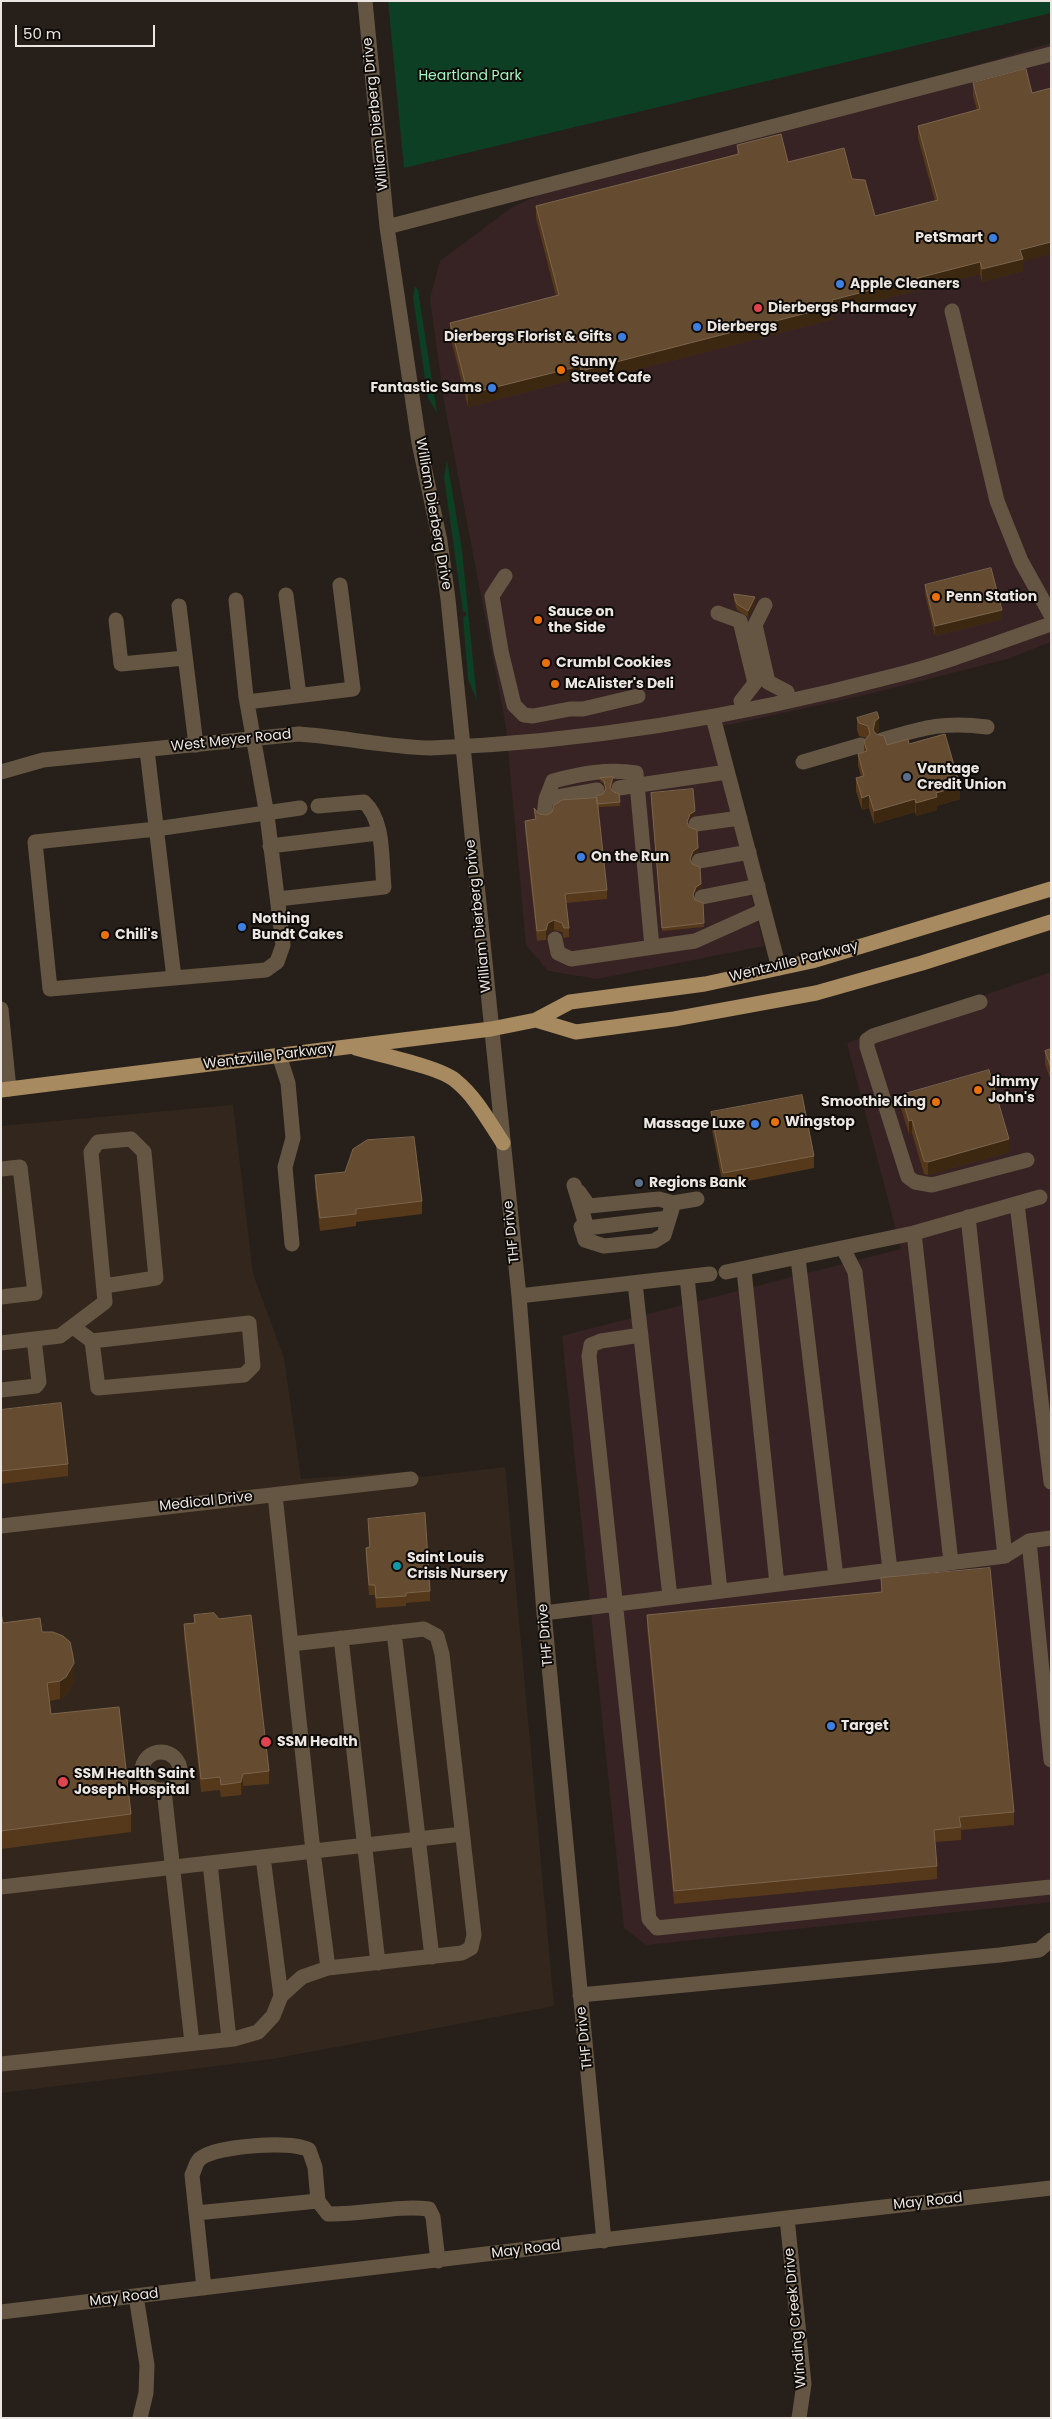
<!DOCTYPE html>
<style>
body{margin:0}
#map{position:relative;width:1052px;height:2419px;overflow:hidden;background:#27201a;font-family:Poppins,sans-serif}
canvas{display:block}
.frame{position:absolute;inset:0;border:2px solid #ebe6e2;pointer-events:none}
.scale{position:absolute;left:15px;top:25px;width:140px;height:22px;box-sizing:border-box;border:2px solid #ebe6e2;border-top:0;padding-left:6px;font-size:15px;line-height:18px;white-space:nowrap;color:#ebe6e2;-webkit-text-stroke:4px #0e0b08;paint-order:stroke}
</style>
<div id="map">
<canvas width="1052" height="2419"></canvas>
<div class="frame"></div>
<div class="scale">50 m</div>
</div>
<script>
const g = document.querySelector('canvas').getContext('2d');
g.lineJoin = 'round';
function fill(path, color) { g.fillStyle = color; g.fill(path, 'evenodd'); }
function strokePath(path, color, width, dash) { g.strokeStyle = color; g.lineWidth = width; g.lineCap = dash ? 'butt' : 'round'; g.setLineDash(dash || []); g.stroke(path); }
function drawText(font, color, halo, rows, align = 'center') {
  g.font = font + ' Poppins,sans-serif'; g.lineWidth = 4; g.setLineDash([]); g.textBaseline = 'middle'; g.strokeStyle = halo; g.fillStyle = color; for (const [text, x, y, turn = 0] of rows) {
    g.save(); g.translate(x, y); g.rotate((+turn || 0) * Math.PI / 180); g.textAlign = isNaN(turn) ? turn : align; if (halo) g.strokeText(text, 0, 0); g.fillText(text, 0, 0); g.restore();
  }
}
fill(new Path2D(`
 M 1051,43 L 1051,642 L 1007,659 L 865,695 L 710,729 L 764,946 L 597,979 L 548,971 L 526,945 L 506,727 L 444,401 L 430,298 L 440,261 L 511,208 L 545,192 Z
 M 1051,972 L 1051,1902 L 646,1945 L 624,1928 L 562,1336 L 901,1249 L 847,1043 Z`), '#372324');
fill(new Path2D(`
 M 233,1105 L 253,1274 L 284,1358 L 301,1479 L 404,1472 L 412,1473 L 422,1477 L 505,1467 L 554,2006 L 272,2059 L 1,2093 L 1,1126 Z`), '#33271d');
fill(new Path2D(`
 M 388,1 L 1051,1 L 1051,13 L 404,168 Z
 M 415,286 L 418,290 L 437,413 L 428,398 L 413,298 Z
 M 447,460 L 462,550 L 477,701 L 468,679 L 463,617 L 466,616 L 466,612 L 463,612 L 444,477 Z`), '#0c3f23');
strokePath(new Path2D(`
 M 365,1 L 387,227 L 419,443 L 440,541 L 448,599 L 519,1296 L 544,1613 L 604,2241
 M 387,227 L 1051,54
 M 952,311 L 997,501 L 1021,561 L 1051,615
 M 505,576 L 492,596 L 501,651 L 514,705 L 524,715 L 533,716 L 570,709 L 583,709 L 638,696
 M 286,595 L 299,695
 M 765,605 L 755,625 L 768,682 L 787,692
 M 179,606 L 196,745
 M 718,613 L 740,621 L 755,683 L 741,701
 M 116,620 L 121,664 L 185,658
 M 247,702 L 353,689 L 340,585
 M 713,717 L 779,968
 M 882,740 C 923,728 944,721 987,727
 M 147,750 L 174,978 L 266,970 L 277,962 L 283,945 L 267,815 L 246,697 L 236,600
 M 803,762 L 861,745
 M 1,772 L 43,760 L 299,734 C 343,737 386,747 431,748 C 587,742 742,716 893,676 C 946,663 999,642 1051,624
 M 619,788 L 727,772
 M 546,799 L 597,790
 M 544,816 L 546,799 L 553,781 C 580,774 608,768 636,773 L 652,947
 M 696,824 L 740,818
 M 270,846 L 378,833
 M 699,861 L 749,852
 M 702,897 L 758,886
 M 278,899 L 384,887 C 381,860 385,821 364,802 L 318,806
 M 555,939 L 558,953 L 571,959 L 695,941 L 764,910
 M 174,978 L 50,989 L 35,842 L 156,829 L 300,808
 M 980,1002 L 873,1036 L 867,1040 L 867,1047 L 908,1177 L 915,1182 L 932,1185 L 1027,1160
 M 1,1009 L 9,1089
 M 279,1055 L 288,1083 L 293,1138 L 285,1167 L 292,1244
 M 1,1169 L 20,1167 L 35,1293 L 1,1297
 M 574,1185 L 587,1228 L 668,1218 L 673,1203
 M 579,1192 L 589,1206 L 659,1199 L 673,1203 L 697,1199
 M 1017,1204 L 1051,1482
 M 968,1217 L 1005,1556
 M 581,1227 L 585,1240 L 604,1246 L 654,1241 L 664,1235 L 672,1209
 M 914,1233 L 951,1562
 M 843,1248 L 855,1272 L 890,1570
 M 798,1258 L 836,1577
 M 744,1270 L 777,1584
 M 726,1272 L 914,1233 L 1040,1197
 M 687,1277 L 720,1591
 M 635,1283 L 670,1597
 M 519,1296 L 710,1274
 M 73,1327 L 92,1341 L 98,1388 L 244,1375 L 253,1366 L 249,1323 L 92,1341
 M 641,1335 L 601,1341 L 591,1345 L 589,1356 L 649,1919 L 657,1928 L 1051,1887
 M 1,1343 L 60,1336 L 105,1302 L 91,1152 L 98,1142 L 131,1139 L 144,1152 L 156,1278 L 104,1286
 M 1,1390 L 36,1386 L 39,1382 L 34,1339
 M 275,1495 L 313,1851 L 328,1968
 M 1,1526 L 411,1479
 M 1029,1541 L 1051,1760
 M 544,1613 L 1005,1556 L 1029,1541 L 1051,1538
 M 394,1632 L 432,1957
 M 341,1638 L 378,1963
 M142 1771a19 19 0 1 1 38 0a19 19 0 1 1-38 0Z
 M 164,1790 L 192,2043
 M 263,1857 L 281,1996
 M 210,1863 L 229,2039
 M 1,1887 L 462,1834
 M 580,1995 L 1000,1955 L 1039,1950 L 1051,1940
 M 1,2064 L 234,2039 L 258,2032 L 273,2016 L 281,1996 L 302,1977 L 328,1968 L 462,1953 L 471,1948 L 474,1935 L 442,1654 L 437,1636 L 424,1629 L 291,1644
 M 196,2213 L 318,2201
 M 787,2218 L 804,2384 L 799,2418
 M 204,2288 L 192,2175 C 195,2169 196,2161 201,2158 C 218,2146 290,2140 309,2150 L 315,2167 L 318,2201 L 328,2214 C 362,2215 396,2205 429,2209 L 433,2217 L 438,2261
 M 136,2296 L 147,2365 L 146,2393 L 140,2418
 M 1,2312 L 787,2218 L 1051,2188`), '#645643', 15);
strokePath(new Path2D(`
 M 536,1020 L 576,1032 L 674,1019 L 816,993 L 922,963 L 1051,922
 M 356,1048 C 379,1055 441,1067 456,1081 C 476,1097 489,1122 503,1143
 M 1,1090 L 491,1029 L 536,1020 L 570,1002 L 705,984 L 812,961 L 1051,889`), '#a78a60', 15);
fill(new Path2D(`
 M 973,83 L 1023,262 L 1023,271 L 982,282 L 980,274 L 834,312 L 834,319 L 581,384 L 580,378 L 468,407 L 450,335 L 450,323 L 556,296 L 536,218 L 536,206 L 737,154 L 737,145 L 788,162 L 852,179 L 875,216 L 935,201 L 918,138 L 918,126 L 977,110 L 973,96 Z
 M 925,585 L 1002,619 L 935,636 L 925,594 Z
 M 734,594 L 755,604 L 748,617 L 737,610 L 734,601 Z
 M 857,718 L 879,731 L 875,734 L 887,745 L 909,744 L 960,799 L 937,806 L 937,810 L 916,816 L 915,812 L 874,824 L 869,808 L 862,810 L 856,791 L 856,778 L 861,776 L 858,766 L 858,754 L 864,752 L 864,741 L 867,738 L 859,736 L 857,730 Z
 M 600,778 L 613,781 L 611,788 L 612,791 L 619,794 L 620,806 L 598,807 L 607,890 L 607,899 L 566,903 L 569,928 L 569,937 L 564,938 L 562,932 L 554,930 L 548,932 L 546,940 L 537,941 L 525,830 L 525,821 L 535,820 L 534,808 L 539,814 L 547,815 L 596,798 L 603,794 L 605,790 L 604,784 L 600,781 Z
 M 651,796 L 695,815 L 690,817 L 687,823 L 698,852 L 693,854 L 690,860 L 701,888 L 696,890 L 693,896 L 695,900 L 703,903 L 704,927 L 662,931 Z
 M 1051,1049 L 1051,1081 L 1045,1064 L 1045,1051 Z
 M 901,1095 L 1009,1152 L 928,1175 L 924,1174 L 912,1133 L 909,1134 L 901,1108 Z
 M 711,1112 L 814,1156 L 814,1168 L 723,1186 L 711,1125 Z
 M 315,1175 L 422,1201 L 422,1214 L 356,1222 L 356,1226 L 320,1231 L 315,1188 Z
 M 1,1410 L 68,1464 L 68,1476 L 1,1484 Z
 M 368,1519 L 430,1591 L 430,1601 L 406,1603 L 406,1606 L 376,1608 L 375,1595 L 369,1595 L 366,1558 L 366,1548 L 369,1547 Z
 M 881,1578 L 1014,1812 L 1014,1825 L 961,1830 L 961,1840 L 935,1842 L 937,1866 L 937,1879 L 674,1904 L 647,1627 L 647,1615 L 881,1592 Z
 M 1,1612 L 3,1623 L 42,1632 L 74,1681 L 66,1695 L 60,1699 L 49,1701 L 51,1714 L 131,1814 L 131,1832 L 1,1849 Z
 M 194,1615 L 269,1771 L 269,1784 L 243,1786 L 241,1795 L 221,1797 L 220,1790 L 201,1792 L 184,1637 L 184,1624 L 194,1623 Z`), '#55391a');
fill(new Path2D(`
 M 1051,242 L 1051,254 L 1023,262 L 1023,271 L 982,282 L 982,269 L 1020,250 Z
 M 980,262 L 980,274 L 834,312 L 834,319 L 581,384 L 581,371 L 832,300 Z
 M 580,366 L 580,378 L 468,407 L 468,394 Z
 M 755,597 L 755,604 L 748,617 L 748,611 Z
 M 1002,610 L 1002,619 L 935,636 L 935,626 Z
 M 879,718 L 879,731 L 875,734 L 873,730 L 875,721 Z
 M 960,786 L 960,799 L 937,806 L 937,810 L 916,816 L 916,803 L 936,793 Z
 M 869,795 L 869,808 L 862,810 L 862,798 Z
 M 915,799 L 915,812 L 874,824 L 874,811 Z
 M 695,811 L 695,815 L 690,817 L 687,825 L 687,822 L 690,814 Z
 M 698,848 L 698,852 L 693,854 L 690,862 L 690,859 L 693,851 Z
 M 701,884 L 701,888 L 696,890 L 693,898 L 693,895 L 696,887 Z
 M 554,920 L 554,930 L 548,932 L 546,940 L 546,930 L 548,923 Z
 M 912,1120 L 912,1133 L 909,1134 L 909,1121 Z
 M 1009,1139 L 1009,1152 L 928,1175 L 928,1162 Z
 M 74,1663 L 74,1681 L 66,1695 L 60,1699 L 60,1681 Z
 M 243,1774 L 243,1786 L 241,1795 L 241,1782 Z`), '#3c2711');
const building = new Path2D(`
 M 1026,69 L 1032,93 L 1051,88 L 1051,242 L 1020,250 L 1023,259 L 982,269 L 980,262 L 832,300 L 834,306 L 581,371 L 580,366 L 468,394 L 450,323 L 559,295 L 536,206 L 739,154 L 737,145 L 781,134 L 788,162 L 844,148 L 852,179 L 865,180 L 875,216 L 938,200 L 918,126 L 980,109 L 973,83 Z
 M 991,568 L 1002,610 L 935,626 L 925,585 Z
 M 734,594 L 755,597 L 748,611 L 737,604 Z
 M 877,712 L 879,718 L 875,721 L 873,730 L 876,734 L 884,736 L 887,745 L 908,739 L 909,744 L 945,734 L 960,786 L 936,793 L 937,797 L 916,803 L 915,799 L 874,811 L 869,795 L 862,798 L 856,778 L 864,776 L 858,754 L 867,751 L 864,741 L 870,734 L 868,726 L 859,723 L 857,718 Z
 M 613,777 L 610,787 L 612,791 L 619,794 L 620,802 L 597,804 L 596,796 L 603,794 L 606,789 L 604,781 L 600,778 Z
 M 693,789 L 695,811 L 690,814 L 687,822 L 689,827 L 697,830 L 698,848 L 693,851 L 690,859 L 692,864 L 700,867 L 701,884 L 696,887 L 693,895 L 695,900 L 703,903 L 704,923 L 662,928 L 651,793 Z
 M 597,798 L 607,890 L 565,894 L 569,928 L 564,928 L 562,923 L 554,920 L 548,923 L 546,930 L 537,931 L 525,821 L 536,819 L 534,808 L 539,814 L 547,815 L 552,812 L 554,805 L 562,800 Z
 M 1051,1049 L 1051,1068 L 1045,1051 Z
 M 989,1070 L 1009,1139 L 928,1162 L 924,1161 L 912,1120 L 909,1121 L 901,1095 Z
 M 802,1095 L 814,1156 L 723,1173 L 711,1112 Z
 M 414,1137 L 422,1201 L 356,1209 L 356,1214 L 320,1218 L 315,1175 L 345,1172 L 353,1149 L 367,1140 Z
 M 61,1403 L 68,1464 L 1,1471 L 1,1410 Z
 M 425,1513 L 430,1591 L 406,1593 L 406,1596 L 376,1598 L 375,1585 L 369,1585 L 366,1548 L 370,1547 L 368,1519 Z
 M 990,1568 L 1014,1812 L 959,1817 L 961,1827 L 934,1830 L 937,1866 L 674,1891 L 647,1615 L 882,1592 L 881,1578 Z
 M 1,1612 L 3,1623 L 40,1618 L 42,1632 L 53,1632 L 63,1636 L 70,1642 L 73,1656 L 74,1663 L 66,1677 L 60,1681 L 47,1683 L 51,1714 L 119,1707 L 131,1814 L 1,1831 Z
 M 214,1613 L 219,1619 L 251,1615 L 269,1771 L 243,1774 L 241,1782 L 221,1785 L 220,1777 L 201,1779 L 184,1624 L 195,1623 L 194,1615 Z`);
fill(building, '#654c30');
strokePath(building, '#7a644c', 1);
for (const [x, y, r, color] of [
 [993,238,5,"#3f7fe0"],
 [840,284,5,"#3f7fe0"],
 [758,308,5,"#e0444e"],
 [697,327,5,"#3f7fe0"],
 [622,337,5,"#3f7fe0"],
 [561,370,5,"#e8710a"],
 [492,388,5,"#3f7fe0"],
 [936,597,5,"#e8710a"],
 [538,620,5,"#e8710a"],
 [546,663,5,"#e8710a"],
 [555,684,5,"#e8710a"],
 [907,777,5,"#5c6f8a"],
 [581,857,5,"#3f7fe0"],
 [242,927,5,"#3f7fe0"],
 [105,935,5,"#e8710a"],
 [978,1090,5,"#e8710a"],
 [936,1102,5,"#e8710a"],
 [775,1122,5,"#e8710a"],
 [755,1124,5,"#3f7fe0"],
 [639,1183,5,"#5c6f8a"],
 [397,1566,5,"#0f9aa8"],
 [831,1726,5,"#3f7fe0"],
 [266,1742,6,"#e0444e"],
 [63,1782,6,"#e0444e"]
]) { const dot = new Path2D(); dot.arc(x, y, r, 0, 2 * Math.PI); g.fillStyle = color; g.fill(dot); strokePath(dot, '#0e0b08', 2); }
drawText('14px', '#a3f4be', '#0e0b08', [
 ["Heartland Park",470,76]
]);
drawText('14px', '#ebe6e2', '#0e0b08', [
 ["William Dierberg Drive",376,114,-96],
 ["William Dierberg Drive",433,514,80],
 ["West Meyer Road",231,741,-6],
 ["William Dierberg Drive",479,916,-96],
 ["Wentzville Parkway",794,962,-14],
 ["Wentzville Parkway",269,1057,-7],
 ["THF Drive",512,1232,-96],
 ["Medical Drive",206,1502,-6],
 ["THF Drive",546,1635,-95],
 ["THF Drive",585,2038,-96],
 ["May Road",928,2202,-6],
 ["May Road",526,2250,-7],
 ["May Road",124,2298,-7],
 ["Winding Creek Drive",796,2318,-95]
]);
drawText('bold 14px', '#ebe6e2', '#0e0b08', [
 ["PetSmart",983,238,"right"],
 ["Apple Cleaners",850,284],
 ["Dierbergs Pharmacy",768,308],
 ["Dierbergs",707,327],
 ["Dierbergs Florist & Gifts",612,337,"right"],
 ["Sunny",571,362],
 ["Street Cafe",571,378],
 ["Fantastic Sams",482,388,"right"],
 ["Penn Station",946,597],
 ["Sauce on",548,612],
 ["the Side",548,628],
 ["Crumbl Cookies",556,663],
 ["McAlister's Deli",565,684],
 ["Vantage",917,769],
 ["Credit Union",917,785],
 ["On the Run",591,857],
 ["Nothing",252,919],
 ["Bundt Cakes",252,935],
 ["Chili's",115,935],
 ["Jimmy",988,1082],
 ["John's",988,1098],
 ["Smoothie King",926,1102,"right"],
 ["Wingstop",785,1122],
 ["Massage Luxe",745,1124,"right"],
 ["Regions Bank",649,1183],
 ["Saint Louis",407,1558],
 ["Crisis Nursery",407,1574],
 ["Target",841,1726],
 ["SSM Health",277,1742],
 ["SSM Health Saint",74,1774],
 ["Joseph Hospital",74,1790]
], 'left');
</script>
